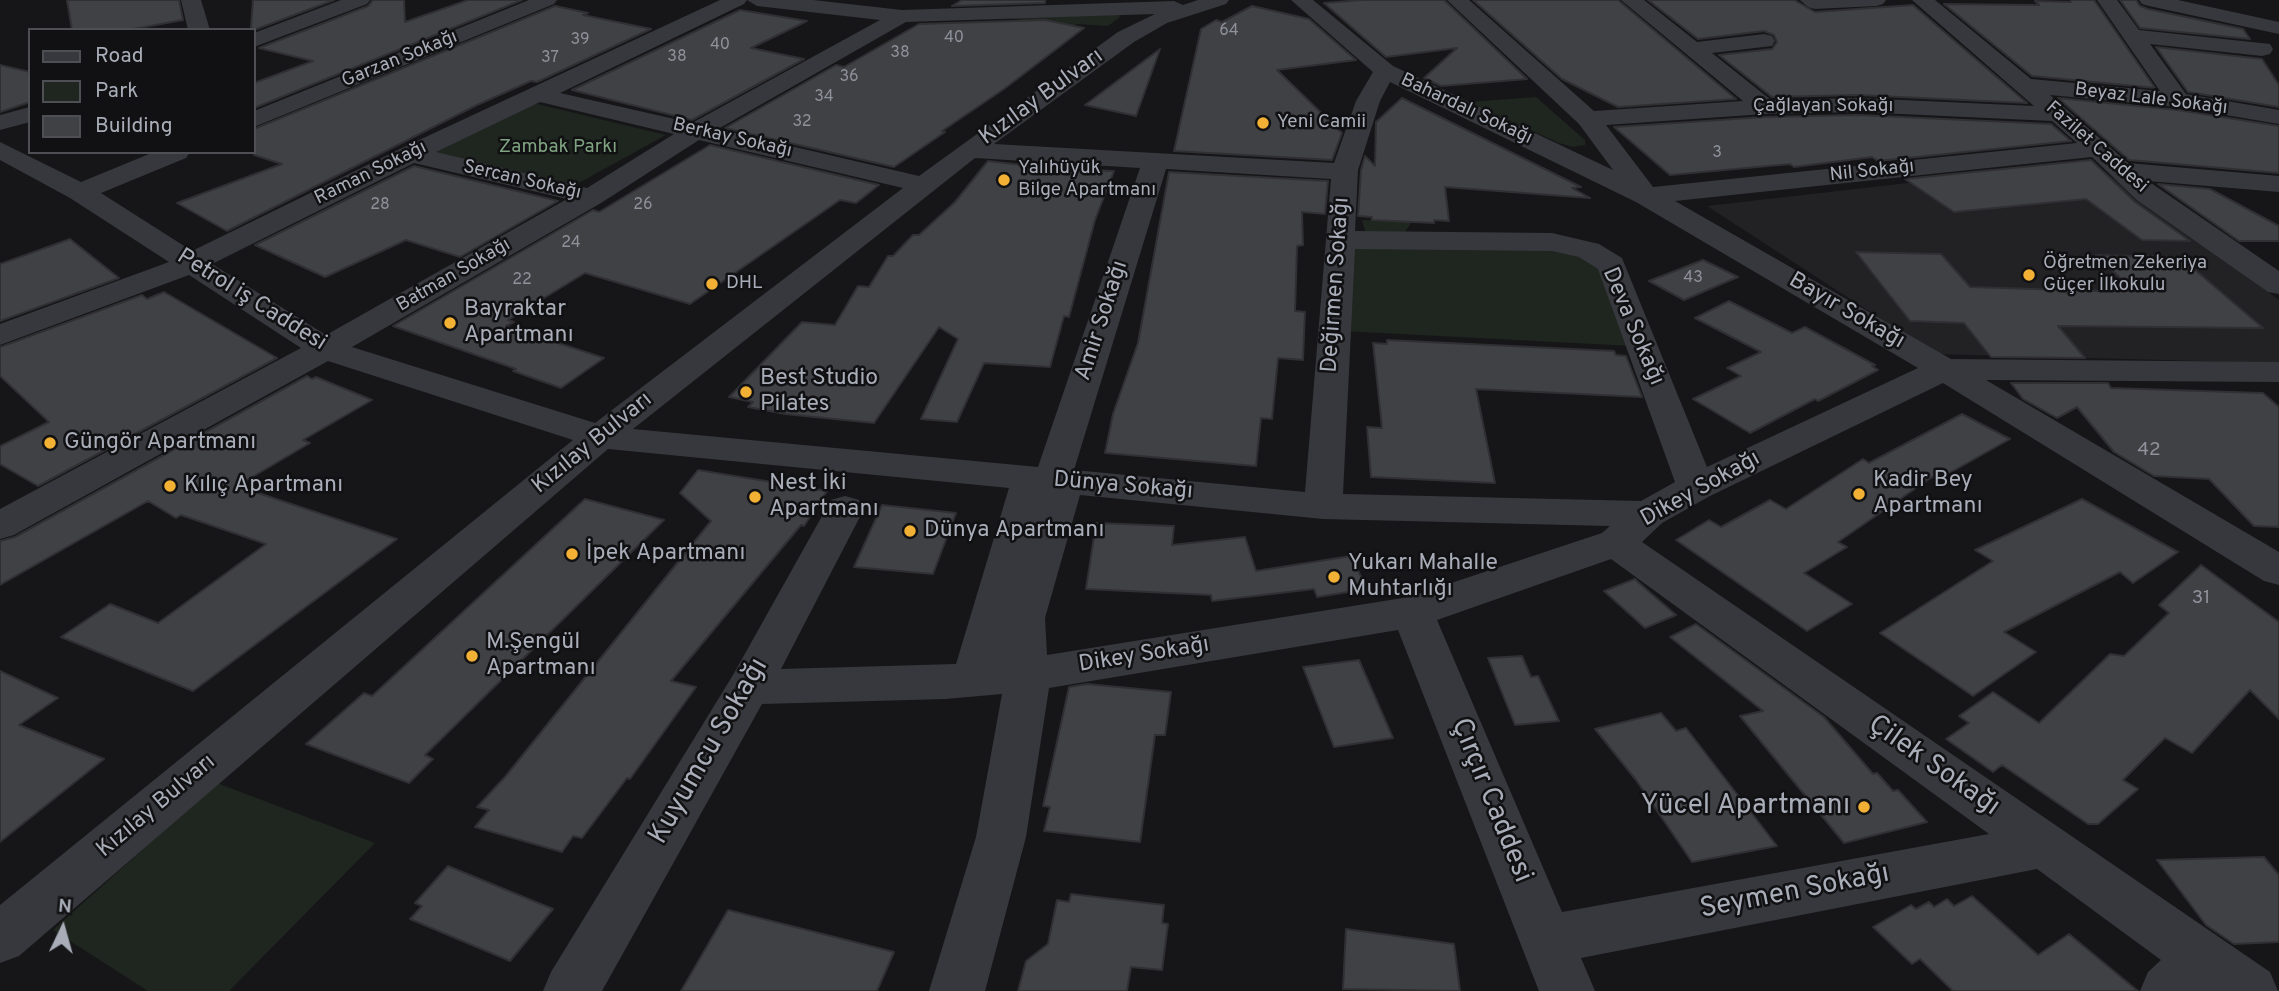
<!DOCTYPE html>
<meta charset="utf-8">
<style>
body{margin:0}
#map{position:relative;width:2279px;height:991px;overflow:hidden;background:#161618;font-family:Overpass,sans-serif}
canvas{display:block}
.legend{position:absolute;left:28px;top:28px;width:228px;height:126px;box-sizing:border-box;background:#111113;border:2px solid #4d4f55;margin:0;padding:9px 12px;list-style:none;font-size:21px;color:#a8adb8}
.legend li{display:flex;align-items:center;gap:14px;height:35px}
.legend b{width:35px;border:2px solid #4d4f55}
.north{position:absolute;left:28px;top:893px;width:70px;height:70px;-webkit-text-stroke:5px #111113;paint-order:stroke;rotate:5deg;font-size:19px;font-weight:700;line-height:28px;text-align:center;color:#a8adb8}
.north::after{content:'';display:block;margin:auto;width:24px;height:32px;background:#a8adb8;clip-path:polygon(50% 0,100% 100%,50% 72%,0 100%)}
</style>
<div id="map">
<canvas width="2279" height="991"></canvas>
<ul class="legend">
<li><b style="height:9px;background:#37383d"></b>Road</li>
<li><b style="height:19px;background:#1e261f"></b>Park</li>
<li><b style="height:19px;background:#404145"></b>Building</li>
</ul>
<div class="north">N</div>
</div>
<script>
const g = document.querySelector('canvas').getContext('2d');
g.lineJoin = 'round';
function fill(path, color) { g.fillStyle = color; g.fill(path, 'evenodd'); }
function strokePath(path, color, width, dash) { g.strokeStyle = color; g.lineWidth = width; g.lineCap = dash ? 'butt' : 'round'; g.setLineDash(dash || []); g.stroke(path); }
function drawText(font, color, halo, rows, align = 'center') {
  g.font = font + ' Overpass,sans-serif'; g.lineWidth = 5; g.setLineDash([]); g.textBaseline = 'middle'; g.strokeStyle = halo; g.fillStyle = color; for (const [text, x, y, turn = 0] of rows) {
    g.save(); g.translate(x, y); g.rotate((+turn || 0) * Math.PI / 180); g.textAlign = isNaN(turn) ? turn : align; if (halo) g.strokeText(text, 0, 0); g.fillText(text, 0, 0); g.restore();
  }
}
fill(new Path2D(`
 M 2091,162 L 2279,300 L 2279,363 L 1935,354 L 1707,206 Z`), '#222225');
fill(new Path2D(`
 M 1119,15 L 1120,17 L 1108,26 L 1077,24 L 1066,28 L 1005,17 Z
 M 1536,97 L 1585,140 L 1585,145 L 1573,147 L 1559,143 L 1469,102 Z
 M 533,103 L 666,135 L 566,190 L 424,154 Z
 M 1362,220 L 1412,222 L 1404,233 L 1366,234 Z
 M 1349,244 L 1553,246 L 1604,264 L 1632,346 L 1343,331 Z
 M 217,783 L 375,843 L 229,991 L 148,991 L 53,930 Z`), '#1e261f');
const building = new Path2D(`
 M 67,0 L 179,0 L 183,20 L 128,30 L 72,30 Z
 M 253,0 L 334,0 L 254,30 L 251,27 Z
 M 373,0 L 404,0 L 405,22 L 468,0 L 522,0 L 254,108 L 254,83 L 313,61 L 259,48 L 368,6 Z
 M 962,0 L 1045,0 L 1045,3 L 952,6 Z
 M 1362,0 L 1444,0 L 1527,79 L 1441,86 L 1424,78 L 1457,48 L 1386,57 L 1324,3 Z
 M 1473,0 L 1618,0 L 1736,99 L 1618,107 L 1562,79 Z
 M 1648,0 L 1794,0 L 1815,12 L 1913,5 L 2027,103 L 1858,95 L 1772,97 L 1719,55 L 1772,49 L 1777,42 L 1774,35 L 1764,31 L 1698,39 Z
 M 2071,0 L 2094,0 L 2155,88 L 2032,76 L 1944,4 L 2039,5 L 2035,1 L 2071,2 Z
 M 2120,0 L 2136,0 L 2140,6 L 2148,9 L 2243,29 L 2250,39 L 2140,28 Z
 M 555,6 L 588,13 L 583,15 L 651,29 L 537,82 L 531,81 L 477,105 L 227,231 L 177,203 L 282,164 L 254,155 L 254,129 Z
 M 1252,6 L 1309,19 L 1356,60 L 1277,70 L 1342,133 L 1332,160 L 1174,151 L 1201,29 L 1216,20 L 1222,22 Z
 M 740,10 L 807,21 L 751,48 L 804,59 L 692,120 L 572,90 Z
 M 1045,20 L 1084,28 L 1004,89 L 942,131 L 945,132 L 894,167 L 725,128 L 836,65 L 844,67 L 919,24 Z
 M 2156,47 L 2262,59 L 2279,85 L 2279,107 L 2188,92 Z
 M 1160,49 L 1136,116 L 1085,105 Z
 M 0,65 L 30,72 L 30,102 L 0,112 Z
 M 1402,98 L 1581,187 L 1572,188 L 1590,198 L 1445,187 L 1449,221 L 1434,220 L 1434,223 L 1372,220 L 1372,217 L 1358,216 L 1361,170 L 1365,156 L 1375,166 L 1376,122 Z
 M 2058,98 L 2178,110 L 2279,126 L 2279,173 L 2129,160 Z
 M 1858,115 L 2051,124 L 2071,141 L 1878,161 L 1872,157 L 1794,167 L 1790,164 L 1670,175 L 1614,127 L 1765,117 Z
 M 710,145 L 879,185 L 856,203 L 840,200 L 690,304 L 585,273 L 508,320 L 514,322 L 506,326 L 604,358 L 561,388 L 513,371 L 516,369 L 393,326 L 593,210 L 599,212 Z
 M 2091,160 L 2135,202 L 2190,241 L 2142,240 L 2086,199 L 1954,212 L 1905,179 Z
 M 988,161 L 1047,168 L 1114,171 L 1095,220 L 1069,317 L 1064,316 L 1050,367 L 984,363 L 957,422 L 921,419 L 958,339 L 939,327 L 874,423 L 785,414 L 748,407 L 753,402 L 729,397 L 802,322 L 835,325 L 858,286 L 869,287 L 888,256 L 893,256 L 913,235 L 919,235 L 955,202 Z
 M 414,166 L 558,201 L 460,257 L 406,240 L 325,277 L 255,245 Z
 M 1169,172 L 1328,181 L 1325,214 L 1302,212 L 1303,245 L 1297,246 L 1295,311 L 1305,312 L 1303,360 L 1278,358 L 1272,419 L 1261,418 L 1256,466 L 1105,453 L 1113,414 L 1138,343 Z
 M 2158,184 L 2210,189 L 2279,226 L 2279,241 L 2239,241 Z
 M 70,239 L 119,278 L 0,321 L 0,264 Z
 M 1856,252 L 1941,254 L 1970,287 L 2098,291 L 2133,290 L 2096,255 L 2180,257 L 2263,328 L 2058,326 L 2085,358 L 1991,357 L 1964,323 L 1910,321 Z
 M 1703,260 L 1738,277 L 1684,300 L 1649,281 Z
 M 164,292 L 277,358 L 38,486 L 0,464 L 0,446 L 49,422 L 0,376 L 0,347 L 142,295 L 147,299 Z
 M 1729,301 L 1792,333 L 1805,327 L 1875,365 L 1872,366 L 1878,370 L 1818,401 L 1815,399 L 1750,433 L 1693,399 L 1741,376 L 1727,368 L 1761,352 L 1695,318 Z
 M 1387,340 L 1614,351 L 1616,355 L 1626,356 L 1642,397 L 1476,389 L 1495,483 L 1371,477 L 1367,427 L 1382,428 L 1373,343 L 1387,344 Z
 M 307,376 L 312,379 L 316,377 L 372,400 L 303,440 L 310,443 L 237,486 L 397,539 L 193,691 L 61,637 L 110,604 L 158,623 L 266,544 L 181,515 L 176,518 L 148,501 L 0,585 L 0,541 L 15,537 Z
 M 2011,383 L 2108,383 L 2111,388 L 2263,393 L 2279,407 L 2279,527 L 2254,526 L 2209,479 L 2154,476 L 2114,452 L 2077,407 L 2057,418 L 2023,399 Z
 M 1962,414 L 2010,439 L 1937,480 L 1932,477 L 1838,542 L 1847,547 L 1804,573 L 1852,604 L 1807,631 L 1676,540 L 1709,520 L 1721,527 L 1770,500 L 1786,509 L 1863,459 L 1869,463 Z
 M 698,470 L 827,491 L 804,526 L 801,525 L 671,681 L 696,687 L 630,779 L 627,778 L 582,838 L 573,836 L 562,852 L 475,827 L 489,810 L 477,807 L 505,777 L 711,521 L 680,493 Z
 M 585,499 L 664,520 L 425,755 L 433,759 L 409,783 L 306,744 L 364,693 L 372,696 Z
 M 2082,499 L 2178,552 L 2133,583 L 2120,572 L 2004,632 L 2036,652 L 1973,696 L 1880,633 L 1993,561 L 1975,550 Z
 M 882,505 L 956,513 L 933,574 L 854,567 Z
 M 1096,523 L 1174,526 L 1172,545 L 1245,537 L 1256,571 L 1351,556 L 1367,589 L 1317,597 L 1314,589 L 1212,601 L 1211,595 L 1086,589 Z
 M 2201,565 L 2279,622 L 2279,719 L 2250,690 L 2192,753 L 2165,738 L 2123,780 L 2138,789 L 2098,824 L 2088,824 L 2002,765 L 1993,772 L 1946,739 L 1969,723 L 1959,716 L 1993,692 L 2039,723 L 2110,654 L 2124,656 L 2169,613 L 2159,605 Z
 M 1635,579 L 1638,582 L 1676,615 L 1645,628 L 1604,591 Z
 M 1696,624 L 1824,717 L 1873,774 L 1877,773 L 1893,791 L 1898,790 L 1927,822 L 1844,843 L 1740,716 L 1763,711 L 1670,637 Z
 M 1522,656 L 1531,677 L 1538,676 L 1559,721 L 1515,725 L 1488,658 Z
 M 1359,660 L 1393,738 L 1334,747 L 1303,667 Z
 M 0,671 L 58,698 L 19,725 L 104,759 L 0,842 Z
 M 1087,684 L 1171,692 L 1165,735 L 1155,735 L 1140,842 L 1044,831 L 1050,807 L 1043,806 L 1069,687 Z
 M 1661,713 L 1676,731 L 1686,728 L 1777,846 L 1692,862 L 1636,780 L 1595,729 Z
 M 2264,857 L 2279,875 L 2279,942 L 2234,944 L 2206,925 L 2157,860 Z
 M 448,866 L 553,909 L 510,961 L 410,919 L 422,906 L 415,903 Z
 M 1071,894 L 1164,905 L 1162,923 L 1168,924 L 1162,970 L 1131,967 L 1127,991 L 1018,991 L 1026,961 L 1048,944 L 1057,900 L 1069,902 Z
 M 1972,896 L 2038,955 L 2069,934 L 2138,991 L 1953,991 L 1920,959 L 1912,964 L 1873,927 L 1911,905 L 1916,909 L 1929,902 L 1934,907 L 1947,899 L 1954,906 Z
 M 728,910 L 894,952 L 877,991 L 681,991 Z
 M 1346,929 L 1454,944 L 1460,991 L 1343,989 Z`);
fill(building, '#404145');
strokePath(building, '#303034', 2);
fill(new Path2D(`
 M 181,0 L 201,0 L 210,30 L 188,30 Z
 M 341,0 L 370,0 L 367,4 L 254,47 L 254,33 Z
 M 529,0 L 557,0 L 554,4 L 254,127 L 254,111 Z
 M 720,0 L 813,0 L 902,10 L 1174,1 L 1183,5 L 1198,0 L 1229,0 L 1226,4 L 1167,23 L 1134,42 L 994,144 L 1334,163 L 1356,101 L 1373,72 L 1291,0 L 1313,0 L 1393,66 L 1613,170 L 1579,124 L 1447,0 L 1469,0 L 1594,111 L 1743,101 L 1621,0 L 1644,0 L 1697,42 L 1764,34 L 1772,36 L 1775,41 L 1772,46 L 1712,53 L 1771,100 L 1858,98 L 2034,106 L 1912,0 L 1935,0 L 2031,79 L 2160,91 L 2097,0 L 2117,0 L 2139,30 L 2270,44 L 2273,49 L 2270,54 L 2262,56 L 2150,44 L 2186,94 L 2279,110 L 2279,124 L 2178,107 L 2050,95 L 2128,163 L 2279,176 L 2279,192 L 2148,181 L 2279,271 L 2279,294 L 2268,292 L 2137,200 L 2092,157 L 1675,201 L 1951,359 L 2279,362 L 2279,382 L 1986,380 L 2279,552 L 2279,585 L 2264,581 L 1943,383 L 1710,496 L 1662,523 L 1642,542 L 2270,972 L 2278,991 L 2140,991 L 2148,972 L 2161,960 L 2037,869 L 1581,958 L 1595,991 L 1539,991 L 1398,630 L 1049,688 L 1026,837 L 985,991 L 929,991 L 976,837 L 1002,694 L 946,699 L 762,704 L 602,991 L 543,991 L 551,972 L 733,675 L 831,500 L 845,496 L 859,500 L 864,509 L 781,669 L 956,664 L 1009,488 L 608,449 L 19,956 L 0,963 L 0,905 L 573,440 L 328,361 L 14,535 L 0,539 L 0,509 L 301,348 L 189,275 L 0,345 L 0,324 L 169,262 L 70,198 L 0,160 L 0,142 L 81,182 L 154,152 L 190,152 L 186,158 L 101,193 L 192,251 L 402,148 ZM 747,0 L 757,6 L 880,20 L 692,123 L 560,93 L 744,4 ZM 1155,14 L 1118,32 L 919,176 L 718,129 L 906,22 ZM 1390,82 L 1636,202 L 1918,368 L 1707,467 L 1622,258 L 1599,244 L 1552,233 L 1355,231 L 1358,170 L 1380,101 ZM 540,102 L 674,134 L 587,188 L 436,152 ZM 1858,112 L 2052,121 L 2077,143 L 1653,187 L 1606,125 L 1765,114 ZM 699,140 L 903,188 L 595,423 L 352,347 L 601,203 ZM 975,158 L 1140,168 L 1038,467 L 633,429 ZM 414,163 L 567,199 L 326,335 L 212,264 ZM 1166,169 L 1331,179 L 1305,492 L 1074,470 ZM 1355,249 L 1552,251 L 1579,257 L 1598,269 L 1675,482 L 1641,501 L 1343,494 ZM 1080,495 L 1323,519 L 1610,526 L 1602,533 L 1409,597 L 1047,655 L 1045,618 ZM 1611,559 L 1989,834 L 1562,912 L 1437,620 Z
 M 1800,0 L 1886,0 L 1883,4 L 1876,6 L 1815,9 L 1808,7 Z
 M 2139,0 L 2178,0 L 2279,22 L 2279,34 L 2149,6 L 2142,4 Z
 M 30,107 L 30,122 L 0,130 L 0,115 Z`), '#37383d');
for (const [x, y, r, color] of [
 [1263,123,7,"#f2b134"],
 [1004,180,7,"#f2b134"],
 [2029,275,7,"#f2b134"],
 [712,284,7,"#f2b134"],
 [450,323,7,"#f2b134"],
 [746,392,7,"#f2b134"],
 [50,443,7,"#f2b134"],
 [170,486,7,"#f2b134"],
 [1859,494,7,"#f2b134"],
 [755,497,7,"#f2b134"],
 [910,531,7,"#f2b134"],
 [572,554,7,"#f2b134"],
 [1334,577,7,"#f2b134"],
 [472,656,7,"#f2b134"],
 [1864,807,7,"#f2b134"]
]) { const dot = new Path2D(); dot.arc(x, y, r, 0, 2 * Math.PI); g.fillStyle = color; g.fill(dot); strokePath(dot, '#111113', 2.5); }
drawText('16px', '#8e929b', null, [
 ["64",1229,32],
 ["40",954,39],
 ["39",580,41],
 ["40",720,46],
 ["38",900,54],
 ["38",677,58],
 ["37",550,59],
 ["36",849,78],
 ["34",824,98],
 ["32",802,123],
 ["3",1717,154],
 ["28",380,206],
 ["26",643,206],
 ["24",571,244],
 ["43",1693,279],
 ["22",522,281]
]);
drawText('19px', '#a8adb8', '#111113', [
 ["Garzan Sokağı",400,60,-22],
 ["Beyaz Lale Sokağı",2151,100,7],
 ["Çağlayan Sokağı",1823,107],
 ["Bahardalı Sokağı",1466,110,25],
 ["Berkay Sokağı",732,139,13],
 ["Fazilet Caddesi",2096,148,41],
 ["Nil Sokağı",1872,172,-6],
 ["Raman Sokağı",371,174,-26],
 ["Sercan Sokağı",522,181,13],
 ["Batman Sokağı",454,276,-30]
]);
drawText('19px', '#a8adb8', '#111113', [
 ["Yeni Camii",1277,123],
 ["Yalıhüyük",1018,169],
 ["Bilge Apartmanı",1018,191],
 ["Öğretmen Zekeriya",2043,264],
 ["Güçer İlkokulu",2043,286],
 ["DHL",726,284]
], 'left');
drawText('19px', '#7fa381', '#111113', [
 ["Zambak Parkı",558,148]
]);
drawText('19px', '#8e929b', null, [
 ["42",2149,451],
 ["31",2201,599]
]);
drawText('23px', '#a8adb8', '#111113', [
 ["Kızılay Bulvarı",1042,98,-36],
 ["Değirmen Sokağı",1337,285,-86],
 ["Petrol iş Caddesi",251,301,32],
 ["Bayır Sokağı",1846,312,30],
 ["Amir Sokağı",1103,321,-72],
 ["Deva Sokağı",1632,327,67],
 ["Kızılay Bulvarı",593,444,-39],
 ["Dünya Sokağı",1123,487,5],
 ["Dikey Sokağı",1701,490,-29],
 ["Dikey Sokağı",1144,656,-9],
 ["Kızılay Bulvarı",157,807,-40]
]);
drawText('23px', '#a8adb8', '#111113', [
 ["Bayraktar",464,310],
 ["Apartmanı",464,336],
 ["Best Studio",760,379],
 ["Pilates",760,405],
 ["Güngör Apartmanı",64,443],
 ["Kadir Bey",1873,481],
 ["Apartmanı",1873,507],
 ["Nest İki",769,484],
 ["Apartmanı",769,510],
 ["Kılıç Apartmanı",184,486],
 ["Dünya Apartmanı",924,531],
 ["İpek Apartmanı",586,554],
 ["Yukarı Mahalle",1348,564],
 ["Muhtarlığı",1348,590],
 ["M.Şengül",486,643],
 ["Apartmanı",486,669]
], 'left');
drawText('28px', '#a8adb8', '#111113', [
 ["Kuyumcu Sokağı",710,752,-60],
 ["Çilek Sokağı",1933,767,35],
 ["Çırçır Caddesi",1490,801,68],
 ["Seymen Sokağı",1795,893,-11]
]);
drawText('28px', '#a8adb8', '#111113', [
 ["Yücel Apartmanı",1850,807]
], 'right');
</script>
